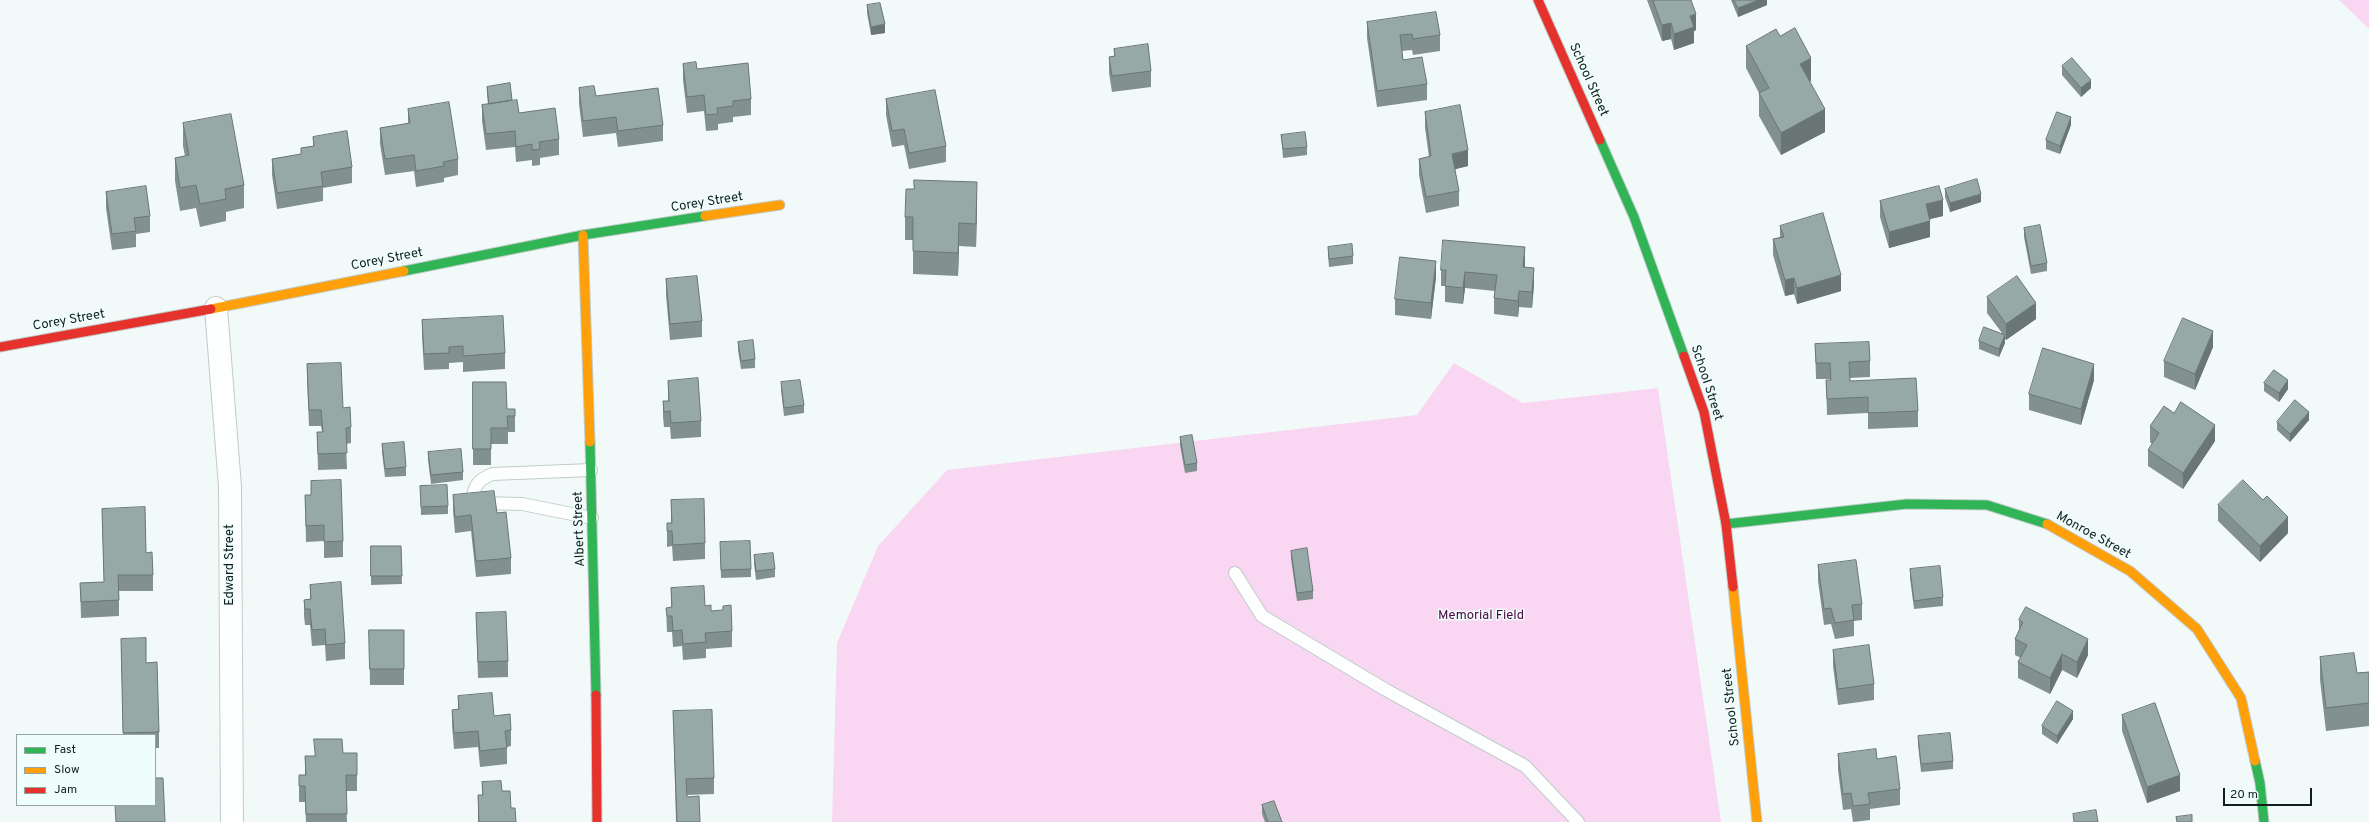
<!DOCTYPE html>
<style>
body{margin:0}
#map{position:relative;width:2369px;height:822px;overflow:hidden;background:#f2faf9;font-family:Overpass,sans-serif}
canvas{display:block}
.legend{position:absolute;left:16px;top:734px;width:140px;height:72px;box-sizing:border-box;background:#effefc;border:1px solid #96a5a3;margin:0;padding:5px 7px;list-style:none;font-size:12px;color:#101f1d}
.legend li{display:flex;align-items:center;gap:8px;height:20px}
.legend b{width:20px;border:1px solid #96a5a3}
.scale{position:absolute;left:2223px;top:788px;width:89px;height:18px;box-sizing:border-box;border:2px solid #101f1d;border-top:0;padding-left:5px;font-size:12px;line-height:14px;white-space:nowrap;color:#101f1d;-webkit-text-stroke:3px #effefc;paint-order:stroke}
</style>
<div id="map">
<canvas width="2369" height="822"></canvas>
<ul class="legend">
<li><b style="height:5px;background:#30b455"></b>Fast</li>
<li><b style="height:5px;background:#ff9f0a"></b>Slow</li>
<li><b style="height:5px;background:#e5322d"></b>Jam</li>
</ul>
<div class="scale">20 m</div>
</div>
<script>
const g = document.querySelector('canvas').getContext('2d');
g.lineJoin = 'round';
function fill(path, color) { g.fillStyle = color; g.fill(path, 'evenodd'); }
function strokePath(path, color, width, dash) { g.strokeStyle = color; g.lineWidth = width; g.lineCap = dash ? 'butt' : 'round'; g.setLineDash(dash || []); g.stroke(path); }
function drawText(font, color, halo, rows, align = 'center') {
  g.font = font + ' Overpass,sans-serif'; g.lineWidth = 3; g.setLineDash([]); g.textBaseline = 'middle'; g.strokeStyle = halo; g.fillStyle = color; for (const [text, x, y, turn = 0] of rows) {
    g.save(); g.translate(x, y); g.rotate((+turn || 0) * Math.PI / 180); g.textAlign = isNaN(turn) ? turn : align; if (halo) g.strokeText(text, 0, 0); g.fillText(text, 0, 0); g.restore();
  }
}
fill(new Path2D(`
 M 2339,0 L 2369,0 L 2369,29 Z
 M 1454,363 L 1523,403 L 1658,388 L 1721,822 L 832,822 L 837,643 L 878,546 L 947,470 L 1417,415 Z`), '#f9d7f2');
const lane = new Path2D(`
 M 591,470 L 492,474 C 481,479 475,483 473,496 L 480,503 L 522,504 L 592,518
 M 1235,573 L 1262,616 L 1386,690 L 1525,766 L 1578,822`);
const street = new Path2D(`
 M 216,308 L 230,487 L 232,822`);
const fast = new Path2D(`
 M 1600,140 L 1634,217 L 1684,356
 M 404,271 L 583,235 L 705,216
 M 590,442 L 596,695
 M 1726,524 L 1907,504 L 1987,505 L 2047,524
 M 2255,761 L 2260,783 L 2264,822`);
const slow = new Path2D(`
 M 705,216 L 780,205
 M 583,235 L 590,442
 M 211,309 L 404,271
 M 2047,524 L 2130,571 L 2197,629 L 2241,698 L 2255,761
 M 1733,587 L 1757,822`);
const jam = new Path2D(`
 M 1538,0 L 1600,140
 M 0,347 L 211,309
 M 1684,356 L 1704,412 L 1726,524 L 1733,587
 M 596,695 L 597,822`);
strokePath(lane, '#c0ccca', 14);
strokePath(street, '#c0ccca', 24);
strokePath(fast, '#c0ccca', 11);
strokePath(slow, '#c0ccca', 11);
strokePath(jam, '#c0ccca', 11);
strokePath(lane, '#fdfefe', 12);
strokePath(street, '#fdfefe', 22);
strokePath(fast, '#30b455', 9);
strokePath(slow, '#ff9f0a', 9);
strokePath(jam, '#e5322d', 9);
fill(new Path2D(`
 M 1647,0 L 1691,0 L 1696,30 L 1694,31 L 1694,43 L 1674,50 L 1671,39 L 1662,41 Z
 M 1731,0 L 1767,0 L 1767,5 L 1738,17 Z
 M 867,5 L 885,33 L 871,35 L 867,13 Z
 M 1367,22 L 1440,35 L 1440,51 L 1413,55 L 1412,50 L 1402,51 L 1403,60 L 1427,84 L 1427,100 L 1377,107 L 1367,38 Z
 M 1780,36 L 1811,81 L 1810,81 L 1825,132 L 1781,155 L 1759,116 L 1759,93 L 1746,68 L 1746,46 Z
 M 1114,49 L 1151,71 L 1151,87 L 1112,92 L 1109,73 L 1109,57 L 1114,56 Z
 M 683,64 L 697,69 L 751,99 L 751,115 L 733,117 L 733,122 L 718,124 L 718,130 L 706,131 L 704,111 L 687,113 L 683,80 Z
 M 2062,66 L 2091,88 L 2081,97 L 2062,75 Z
 M 510,83 L 512,101 L 519,113 L 559,139 L 559,155 L 540,158 L 540,165 L 532,166 L 532,160 L 516,162 L 515,147 L 486,150 L 482,121 L 482,105 L 488,104 L 487,95 L 487,87 Z
 M 579,88 L 663,125 L 663,141 L 618,147 L 616,133 L 583,137 L 579,104 Z
 M 886,99 L 946,146 L 946,162 L 909,169 L 904,145 L 892,147 L 886,115 Z
 M 408,109 L 458,159 L 458,175 L 444,178 L 444,182 L 416,187 L 414,171 L 385,175 L 380,144 L 380,128 L 408,124 Z
 M 1425,112 L 1468,166 L 1455,169 L 1459,191 L 1459,206 L 1426,213 L 1419,175 L 1419,159 L 1429,157 L 1425,128 Z
 M 183,123 L 244,185 L 244,208 L 226,212 L 226,221 L 200,227 L 196,208 L 180,211 L 175,181 L 175,158 L 185,156 L 183,146 Z
 M 2071,125 L 2060,154 L 2046,149 L 2046,140 Z
 M 1281,135 L 1307,147 L 1307,155 L 1283,158 Z
 M 313,137 L 352,167 L 352,183 L 323,188 L 323,201 L 277,209 L 272,175 L 272,159 L 301,154 L 301,148 L 313,146 Z
 M 1945,189 L 1981,202 L 1950,212 L 1945,197 Z
 M 106,192 L 150,216 L 150,232 L 136,234 L 136,247 L 112,250 L 106,208 Z
 M 1880,201 L 1943,216 L 1930,219 L 1930,237 L 1889,248 L 1880,217 Z
 M 977,205 L 976,247 L 959,246 L 958,276 L 913,274 L 913,240 L 905,240 L 905,217 Z
 M 1780,226 L 1841,291 L 1797,304 L 1794,294 L 1785,296 L 1773,255 L 1773,239 L 1780,237 Z
 M 2024,228 L 2047,263 L 2047,271 L 2031,274 L 2024,237 Z
 M 1328,247 L 1353,256 L 1353,264 L 1329,267 L 1328,256 Z
 M 1525,263 L 1525,267 L 1534,284 L 1532,308 L 1519,307 L 1518,317 L 1494,314 L 1494,298 L 1495,291 L 1465,288 L 1463,304 L 1445,302 L 1445,286 L 1441,286 L 1441,270 Z
 M 1436,277 L 1431,319 L 1395,315 L 1395,299 Z
 M 666,279 L 702,321 L 702,337 L 670,340 L 666,295 Z
 M 1987,297 L 2036,319 L 2006,340 L 2005,339 L 2005,343 L 1999,357 L 1979,349 L 1979,341 L 2002,333 L 1987,313 Z
 M 422,320 L 505,353 L 505,369 L 463,372 L 463,362 L 449,363 L 449,369 L 424,370 L 422,336 Z
 M 738,342 L 755,359 L 755,368 L 741,369 L 738,350 Z
 M 1815,344 L 1870,361 L 1870,377 L 1850,378 L 1850,381 L 1918,411 L 1918,427 L 1868,429 L 1868,413 L 1827,415 L 1826,380 L 1830,380 L 1830,379 L 1816,379 Z
 M 2213,347 L 2195,390 L 2164,377 L 2164,361 Z
 M 307,364 L 343,408 L 351,427 L 351,443 L 346,444 L 347,469 L 318,470 L 317,432 L 322,432 L 321,426 L 309,426 L 307,380 Z
 M 2094,380 L 2081,425 L 2029,410 L 2029,394 Z
 M 668,381 L 701,421 L 701,437 L 671,439 L 670,427 L 664,427 L 663,417 L 663,401 L 668,401 Z
 M 473,382 L 507,409 L 515,409 L 515,432 L 508,432 L 508,444 L 491,444 L 491,465 L 473,465 Z
 M 781,382 L 804,405 L 804,413 L 784,416 L 781,390 Z
 M 2264,383 L 2288,389 L 2279,402 L 2264,391 Z
 M 2309,420 L 2290,442 L 2277,430 L 2277,422 Z
 M 2150,426 L 2215,441 L 2183,489 L 2148,466 L 2148,450 L 2152,444 L 2150,442 Z
 M 1180,437 L 1197,463 L 1197,471 L 1185,473 L 1180,445 Z
 M 382,444 L 406,467 L 406,476 L 385,477 L 382,452 Z
 M 428,452 L 463,472 L 463,480 L 431,484 L 428,460 Z
 M 420,486 L 448,506 L 448,514 L 421,515 Z
 M 305,495 L 343,541 L 343,557 L 324,558 L 324,541 L 306,542 Z
 M 453,495 L 511,558 L 511,574 L 476,577 L 471,531 L 455,533 L 453,511 Z
 M 671,500 L 705,543 L 705,559 L 673,561 L 672,546 L 667,547 L 667,523 L 671,523 Z
 M 2263,500 L 2288,533 L 2260,562 L 2218,521 L 2218,505 Z
 M 102,509 L 146,553 L 153,575 L 153,591 L 119,591 L 119,616 L 81,618 L 80,583 L 104,582 Z
 M 371,546 L 401,546 L 402,584 L 371,585 Z
 M 720,550 L 751,569 L 751,577 L 721,578 Z
 M 1291,551 L 1313,591 L 1313,599 L 1297,601 L 1291,559 Z
 M 754,555 L 775,569 L 775,577 L 756,580 L 754,564 Z
 M 1818,565 L 1862,604 L 1862,620 L 1854,621 L 1854,636 L 1835,639 L 1831,624 L 1824,625 L 1818,581 Z
 M 1910,569 L 1943,597 L 1943,606 L 1914,609 L 1910,578 Z
 M 310,585 L 345,643 L 345,659 L 326,661 L 325,645 L 312,646 L 310,625 L 305,625 L 304,616 L 304,600 L 310,599 Z
 M 671,588 L 705,606 L 732,631 L 732,647 L 706,649 L 706,658 L 683,660 L 682,646 L 673,647 L 672,632 L 667,632 L 666,608 L 671,608 Z
 M 476,613 L 508,661 L 508,677 L 478,678 Z
 M 2019,620 L 2088,655 L 2077,678 L 2062,670 L 2050,694 L 2018,678 L 2018,662 L 2021,658 L 2015,655 L 2015,639 L 2019,632 Z
 M 369,630 L 404,630 L 404,685 L 370,685 Z
 M 121,639 L 146,663 L 159,732 L 159,748 L 155,748 L 155,735 L 123,735 Z
 M 1833,650 L 1874,684 L 1874,700 L 1838,705 L 1833,666 Z
 M 2320,657 L 2357,673 L 2369,672 L 2369,726 L 2326,731 L 2320,680 Z
 M 458,696 L 494,716 L 511,730 L 511,746 L 507,747 L 507,764 L 480,767 L 478,747 L 454,749 L 452,725 L 452,710 L 458,709 Z
 M 673,711 L 714,778 L 714,794 L 687,795 L 687,797 L 700,822 L 676,822 Z
 M 2122,715 L 2180,791 L 2147,803 L 2122,731 Z
 M 2073,719 L 2057,744 L 2042,734 L 2042,726 Z
 M 1918,736 L 1953,761 L 1953,769 L 1921,772 L 1918,744 Z
 M 343,753 L 357,753 L 357,791 L 346,791 L 347,822 L 306,822 L 305,802 L 299,802 L 299,775 L 305,775 L 305,756 L 314,756 Z
 M 1838,754 L 1877,759 L 1900,789 L 1900,805 L 1870,809 L 1870,820 L 1853,822 L 1851,809 L 1843,810 L 1838,770 Z
 M 482,782 L 502,791 L 511,808 L 516,822 L 478,822 L 478,795 L 482,795 Z
 M 1262,805 L 1282,822 L 1265,822 L 1262,814 Z`), '#829190');
fill(new Path2D(`
 M 1759,0 L 1767,0 L 1767,5 L 1738,17 L 1738,8 Z
 M 1696,14 L 1696,30 L 1694,31 L 1694,43 L 1674,50 L 1674,34 L 1690,16 Z
 M 1671,23 L 1671,39 L 1662,41 L 1662,25 Z
 M 885,24 L 885,33 L 871,35 L 871,27 Z
 M 1811,58 L 1811,81 L 1800,87 L 1800,64 Z
 M 2091,80 L 2091,88 L 2081,97 L 2081,88 Z
 M 1825,109 L 1825,132 L 1781,155 L 1781,133 Z
 M 2071,117 L 2071,125 L 2060,154 L 2060,146 Z
 M 1468,150 L 1468,166 L 1452,170 L 1452,154 Z
 M 977,182 L 977,205 L 976,247 L 976,224 Z
 M 1981,194 L 1981,202 L 1950,212 L 1950,203 Z
 M 1943,200 L 1943,216 L 1926,220 L 1926,204 Z
 M 1930,221 L 1930,237 L 1889,248 L 1889,232 Z
 M 959,223 L 959,246 L 958,276 L 958,253 Z
 M 1525,247 L 1525,263 L 1523,283 L 1523,267 Z
 M 1436,261 L 1436,277 L 1431,319 L 1431,303 Z
 M 1534,268 L 1534,284 L 1532,308 L 1532,292 Z
 M 1465,272 L 1465,288 L 1463,304 L 1463,288 Z
 M 1841,275 L 1841,291 L 1797,304 L 1797,288 Z
 M 1794,278 L 1794,294 L 1785,296 L 1785,280 Z
 M 1519,291 L 1519,307 L 1518,317 L 1518,301 Z
 M 2036,303 L 2036,319 L 2006,340 L 2006,324 Z
 M 2213,331 L 2213,347 L 2195,390 L 2195,374 Z
 M 2005,335 L 2005,343 L 1999,357 L 1999,349 Z
 M 2094,364 L 2094,380 L 2081,425 L 2081,409 Z
 M 2288,380 L 2288,389 L 2279,402 L 2279,393 Z
 M 2309,412 L 2309,420 L 2290,442 L 2290,434 Z
 M 2215,425 L 2215,441 L 2183,489 L 2183,473 Z
 M 2288,517 L 2288,533 L 2260,562 L 2260,546 Z
 M 2088,639 L 2088,655 L 2077,678 L 2077,662 Z
 M 2062,654 L 2062,670 L 2050,694 L 2050,678 Z
 M 2073,711 L 2073,719 L 2057,744 L 2057,736 Z
 M 2180,775 L 2180,791 L 2147,803 L 2147,787 Z`), '#6a7675');
const building = new Path2D(`
 M 1653,0 L 1691,0 L 1696,14 L 1690,16 L 1694,27 L 1674,34 L 1671,23 L 1662,25 Z
 M 1734,0 L 1759,0 L 1738,8 Z
 M 880,3 L 885,24 L 871,27 L 867,5 Z
 M 1436,12 L 1440,35 L 1413,39 L 1412,34 L 1400,35 L 1403,60 L 1422,57 L 1427,84 L 1377,91 L 1367,22 Z
 M 1795,28 L 1811,58 L 1800,64 L 1825,109 L 1781,133 L 1759,93 L 1769,88 L 1746,46 L 1776,29 L 1780,36 Z
 M 1148,44 L 1151,71 L 1112,76 L 1109,57 L 1115,56 L 1114,49 Z
 M 2072,58 L 2091,80 L 2081,88 L 2062,66 Z
 M 696,62 L 697,69 L 748,63 L 751,99 L 733,101 L 733,106 L 717,108 L 718,114 L 706,115 L 704,95 L 687,97 L 683,64 Z
 M 510,83 L 512,100 L 489,104 L 487,87 Z
 M 594,86 L 596,96 L 658,88 L 663,125 L 618,131 L 616,117 L 583,121 L 579,88 Z
 M 935,90 L 946,146 L 909,153 L 904,129 L 892,131 L 886,99 Z
 M 517,100 L 519,113 L 555,108 L 559,139 L 539,142 L 540,149 L 532,150 L 532,144 L 516,147 L 515,131 L 486,134 L 482,105 Z
 M 449,102 L 458,159 L 443,162 L 444,166 L 416,171 L 414,155 L 385,159 L 380,128 L 410,123 L 408,109 Z
 M 1460,105 L 1468,150 L 1452,154 L 1459,191 L 1426,197 L 1419,159 L 1431,156 L 1425,112 Z
 M 2057,112 L 2071,117 L 2060,146 L 2046,140 Z
 M 231,114 L 244,185 L 225,189 L 226,199 L 200,204 L 196,185 L 180,188 L 175,158 L 189,155 L 183,123 Z
 M 347,131 L 352,167 L 321,172 L 323,186 L 277,193 L 272,159 L 301,154 L 301,148 L 314,146 L 313,137 Z
 M 1305,132 L 1307,147 L 1283,149 L 1281,135 Z
 M 1977,179 L 1981,194 L 1950,203 L 1945,189 Z
 M 914,180 L 977,182 L 976,224 L 959,223 L 958,253 L 913,251 L 913,217 L 905,217 L 906,189 L 914,189 Z
 M 146,186 L 150,216 L 134,218 L 136,231 L 112,234 L 106,192 Z
 M 1939,186 L 1943,200 L 1926,204 L 1930,221 L 1889,232 L 1880,201 Z
 M 1823,213 L 1841,275 L 1797,288 L 1794,278 L 1785,280 L 1773,239 L 1784,237 L 1780,226 Z
 M 2040,225 L 2047,263 L 2031,266 L 2024,228 Z
 M 1443,240 L 1525,247 L 1523,267 L 1534,268 L 1532,292 L 1519,291 L 1518,301 L 1494,298 L 1497,275 L 1465,272 L 1463,288 L 1445,286 L 1446,270 L 1441,270 Z
 M 1352,244 L 1353,256 L 1329,259 L 1328,247 Z
 M 1400,257 L 1436,261 L 1431,303 L 1395,299 Z
 M 697,276 L 702,321 L 670,324 L 666,279 Z
 M 2017,276 L 2036,303 L 2006,324 L 1987,297 Z
 M 503,316 L 505,353 L 463,356 L 463,346 L 449,347 L 449,353 L 424,354 L 422,320 Z
 M 2183,318 L 2213,331 L 2195,374 L 2164,361 Z
 M 1984,327 L 2005,335 L 1999,349 L 1979,341 Z
 M 753,340 L 755,359 L 741,361 L 738,342 Z
 M 1869,342 L 1870,361 L 1849,362 L 1850,381 L 1916,378 L 1918,411 L 1868,413 L 1868,397 L 1827,399 L 1826,380 L 1831,380 L 1830,363 L 1816,363 L 1815,344 Z
 M 2043,348 L 2094,364 L 2081,409 L 2029,394 Z
 M 341,363 L 343,408 L 350,407 L 351,427 L 346,428 L 347,453 L 318,454 L 317,432 L 323,432 L 321,410 L 309,410 L 307,364 Z
 M 2274,370 L 2288,380 L 2279,393 L 2264,383 Z
 M 698,378 L 701,421 L 671,423 L 670,411 L 664,412 L 663,401 L 669,401 L 668,381 Z
 M 800,380 L 804,405 L 784,408 L 781,382 Z
 M 473,382 L 506,382 L 507,409 L 515,409 L 515,416 L 507,416 L 508,428 L 491,428 L 491,449 L 473,449 Z
 M 2295,400 L 2309,412 L 2290,434 L 2277,422 Z
 M 2181,402 L 2215,425 L 2183,473 L 2148,450 L 2159,433 L 2150,426 L 2164,406 L 2174,413 Z
 M 1192,435 L 1197,463 L 1185,465 L 1180,437 Z
 M 404,442 L 406,467 L 385,469 L 382,444 Z
 M 461,449 L 463,472 L 431,475 L 428,452 Z
 M 341,480 L 343,541 L 324,542 L 324,525 L 306,526 L 305,495 L 311,495 L 311,481 Z
 M 2243,480 L 2263,500 L 2267,496 L 2288,517 L 2260,546 L 2218,505 Z
 M 447,485 L 448,506 L 421,507 L 420,486 Z
 M 494,491 L 497,513 L 506,512 L 511,558 L 476,561 L 471,515 L 455,517 L 453,495 Z
 M 704,499 L 705,543 L 673,545 L 672,531 L 667,531 L 667,523 L 672,523 L 671,500 Z
 M 145,507 L 146,553 L 152,552 L 153,575 L 118,575 L 119,600 L 81,602 L 80,583 L 104,582 L 102,509 Z
 M 750,541 L 751,569 L 721,570 L 720,542 Z
 M 371,546 L 401,546 L 402,576 L 371,576 Z
 M 1307,548 L 1313,591 L 1297,593 L 1291,551 Z
 M 773,553 L 775,569 L 756,571 L 754,555 Z
 M 1856,560 L 1862,604 L 1852,605 L 1854,620 L 1835,623 L 1831,608 L 1824,609 L 1818,565 Z
 M 1940,566 L 1943,597 L 1914,601 L 1910,569 Z
 M 341,582 L 345,643 L 326,645 L 325,629 L 312,630 L 310,609 L 305,609 L 304,600 L 311,599 L 310,585 Z
 M 704,586 L 705,606 L 711,605 L 711,611 L 723,610 L 723,606 L 731,605 L 732,631 L 705,633 L 706,642 L 683,644 L 682,630 L 673,631 L 672,616 L 667,616 L 666,608 L 672,607 L 671,588 Z
 M 2026,607 L 2088,639 L 2077,662 L 2062,654 L 2050,678 L 2018,662 L 2027,645 L 2015,639 L 2023,622 L 2019,620 Z
 M 506,612 L 508,661 L 478,662 L 476,613 Z
 M 369,630 L 404,630 L 404,669 L 370,669 Z
 M 146,638 L 146,663 L 157,662 L 159,732 L 123,733 L 121,639 Z
 M 1869,645 L 1874,684 L 1838,689 L 1833,650 Z
 M 2354,653 L 2357,673 L 2369,672 L 2369,703 L 2326,708 L 2320,657 Z
 M 492,693 L 494,716 L 510,714 L 511,730 L 505,731 L 507,748 L 480,751 L 478,731 L 454,733 L 452,710 L 459,709 L 458,696 Z
 M 2057,701 L 2073,711 L 2057,736 L 2042,726 Z
 M 2155,703 L 2180,775 L 2147,787 L 2122,715 Z
 M 712,710 L 714,778 L 686,779 L 687,797 L 699,796 L 700,822 L 677,822 L 673,711 Z
 M 1950,733 L 1953,761 L 1921,764 L 1918,736 Z
 M 314,739 L 342,739 L 343,753 L 357,753 L 357,775 L 346,775 L 347,814 L 306,814 L 305,786 L 299,786 L 299,775 L 306,775 L 305,756 L 315,756 Z
 M 1876,749 L 1877,759 L 1896,756 L 1900,789 L 1868,793 L 1870,804 L 1853,806 L 1851,793 L 1843,794 L 1838,754 Z
 M 155,778 L 163,778 L 165,822 L 116,822 L 115,805 L 155,805 Z
 M 501,781 L 502,791 L 510,791 L 511,808 L 515,808 L 516,822 L 479,822 L 478,795 L 483,795 L 482,782 Z
 M 1274,801 L 1282,822 L 1268,822 L 1262,805 Z
 M 2096,810 L 2098,822 L 2074,822 L 2073,814 Z
 M 2192,815 L 2192,822 L 2177,822 L 2176,817 Z`);
fill(building, '#97a9a7');
strokePath(building, '#6a7675', 1);
drawText('13px', '#101f1d', '#effefc', [
 ["School Street",1588,80,66],
 ["Corey Street",707,203,-9],
 ["Corey Street",387,260,-11],
 ["Corey Street",69,321,-10],
 ["School Street",1706,383,72],
 ["Albert Street",580,529,-92],
 ["Monroe Street",2093,536,29],
 ["Edward Street",230,565,-90],
 ["School Street",1732,707,-96]
]);
drawText('13px', '#4c0541', '#effefc', [
 ["Memorial Field",1481,616]
]);
</script>
